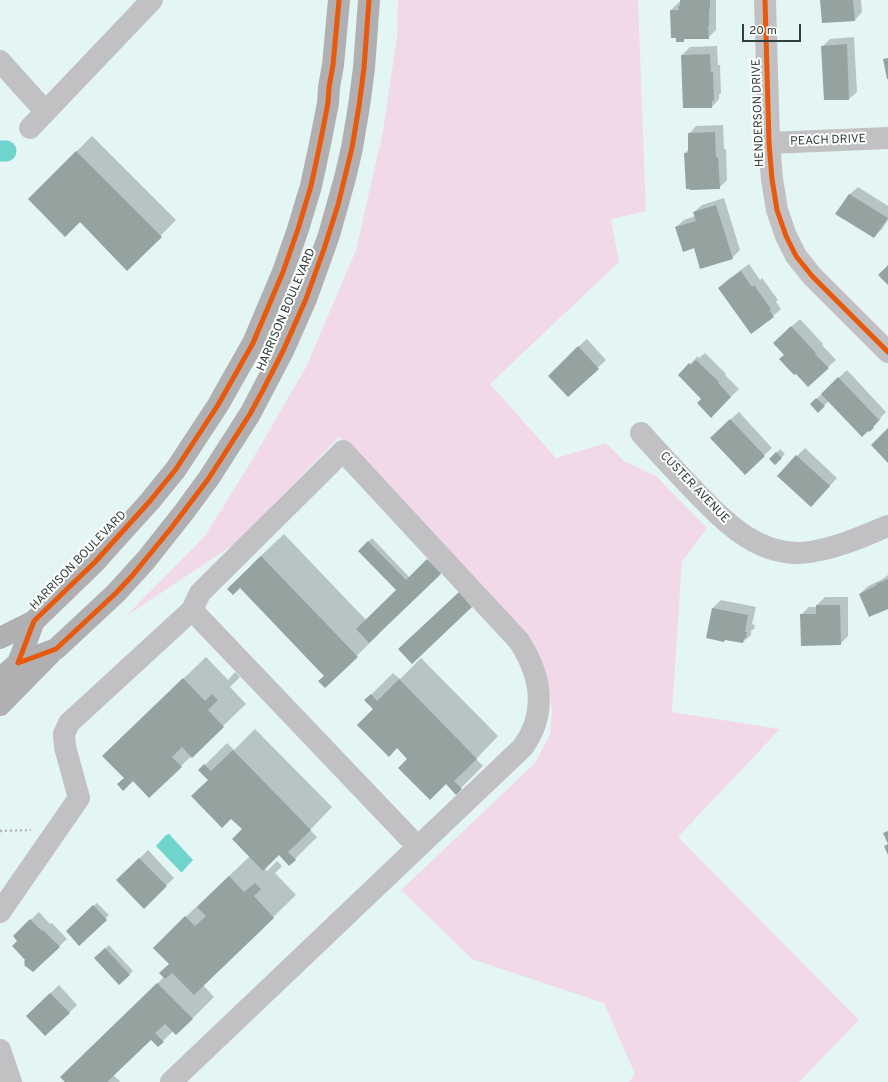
<!DOCTYPE html>
<style>
body{margin:0}
#map{position:relative;width:888px;height:1082px;overflow:hidden;background:#e4f6f4;font-family:Overpass,sans-serif}
canvas{display:block}
.scale{position:absolute;left:742px;top:24px;width:59px;height:18px;box-sizing:border-box;border:2px solid #303e3c;border-top:0;padding-left:5px;font-size:12px;line-height:14px;white-space:nowrap;color:#303e3c;-webkit-text-stroke:3px #fff;paint-order:stroke}
</style>
<div id="map">
<canvas width="888" height="1082"></canvas>
<div class="scale">20 m</div>
</div>
<script>
const g = document.querySelector('canvas').getContext('2d');
g.lineJoin = 'round';
function fill(path, color) { g.fillStyle = color; g.fill(path, 'evenodd'); }
function strokePath(path, color, width, dash) { g.strokeStyle = color; g.lineWidth = width; g.lineCap = dash ? 'butt' : 'round'; g.setLineDash(dash || []); g.stroke(path); }
function drawText(font, color, halo, rows, align = 'center') {
  g.font = font + ' Overpass,sans-serif'; g.lineWidth = 4; g.setLineDash([]); g.textBaseline = 'middle'; g.strokeStyle = halo; g.fillStyle = color; for (const [text, x, y, turn = 0] of rows) {
    g.save(); g.translate(x, y); g.rotate((+turn || 0) * Math.PI / 180); g.textAlign = isNaN(turn) ? turn : align; if (halo) g.strokeText(text, 0, 0); g.fillText(text, 0, 0); g.restore();
  }
}
fill(new Path2D(`
 M 398,0 L 638,0 L 646,211 L 611,219 L 619,262 L 490,384 L 556,458 L 606,443 L 624,461 L 656,476 L 707,528 L 682,562 L 672,712 L 780,729 L 678,837 L 859,1020 L 799,1082 L 629,1082 L 635,1074 L 604,1003 L 472,959 L 401,890 L 535,763 L 550,734 L 552,711 L 549,688 L 541,659 L 532,640 L 339,437 L 236,543 L 125,617 L 205,536 L 252,460 L 306,367 L 356,250 L 383,131 L 397,36 Z`), '#f2d9ea');
fill(new Path2D(`
 M 169,834 L 193,860 L 182,872 L 181,872 L 156,846 L 166,835 Z`), '#6ed4cc');
fill(new Path2D(`
 M 681,0 L 717,0 L 716,1 L 716,30 L 708,38 L 686,38 L 683,41 L 671,10 L 679,2 L 681,2 Z
 M 821,0 L 861,0 L 862,12 L 855,20 Z
 M 854,37 L 857,92 L 849,99 L 822,47 L 830,39 Z
 M 717,46 L 718,65 L 720,65 L 721,93 L 719,95 L 719,99 L 712,107 L 684,107 L 682,55 L 690,47 Z
 M 723,125 L 724,149 L 726,149 L 727,180 L 719,188 L 685,153 L 689,149 L 689,134 L 696,126 Z
 M 92,136 L 176,220 L 127,270 L 80,221 L 29,199 Z
 M 858,187 L 888,206 L 888,220 L 882,229 L 874,237 L 837,214 L 850,194 Z
 M 724,198 L 740,250 L 732,258 L 695,247 L 676,227 L 684,220 L 695,216 L 694,212 L 702,205 Z
 M 749,264 L 760,280 L 762,278 L 778,300 L 776,302 L 781,309 L 773,316 L 719,288 L 727,280 Z
 M 800,319 L 823,344 L 822,345 L 836,360 L 828,367 L 785,355 L 782,335 Z
 M 587,339 L 606,360 L 568,396 L 570,354 Z
 M 705,353 L 726,374 L 725,375 L 739,389 L 711,416 L 702,399 L 679,375 L 698,356 L 699,358 Z
 M 847,370 L 886,412 L 880,418 L 881,419 L 869,431 L 829,401 L 818,411 L 811,404 Z
 M 739,412 L 772,448 L 764,455 L 719,430 Z
 M 805,448 L 837,478 L 819,498 L 797,456 Z
 M 780,449 L 785,454 L 775,464 L 770,459 Z
 M 284,534 L 366,620 L 397,590 L 359,551 L 372,538 L 410,578 L 432,557 L 444,570 L 378,633 L 379,634 L 325,687 L 326,676 L 250,566 Z
 M 888,575 L 888,608 L 860,594 L 868,586 L 881,580 Z
 M 825,597 L 848,597 L 848,636 L 840,644 L 801,615 L 809,607 L 817,607 L 817,605 Z
 M 721,600 L 756,607 L 752,624 L 755,625 L 754,629 L 751,631 L 751,635 L 743,642 L 726,639 L 708,638 L 713,608 Z
 M 206,657 L 228,680 L 235,672 L 240,677 L 230,687 L 246,704 L 181,766 L 133,780 L 125,778 L 126,734 Z
 M 421,658 L 498,736 L 476,759 L 483,766 L 456,793 L 446,783 L 408,760 L 374,709 L 366,700 L 393,673 L 400,679 Z
 M 255,729 L 332,807 L 310,830 L 317,837 L 289,865 L 279,854 L 264,868 L 267,871 L 277,861 L 282,866 L 275,873 L 296,895 L 203,985 L 214,997 L 192,1019 L 173,1031 L 158,1046 L 151,1039 L 113,1075 L 120,1081 L 119,1082 L 66,1082 L 83,1055 L 164,977 L 170,964 L 176,926 L 250,856 L 243,829 L 209,780 L 200,770 L 227,743 L 234,750 Z
 M 148,850 L 174,878 L 144,907 L 118,880 Z
 M 97,903 L 109,915 L 80,944 L 67,931 Z
 M 39,912 L 50,924 L 52,923 L 67,939 L 33,971 L 27,960 L 19,941 L 14,936 Z
 M 109,945 L 133,971 L 119,984 L 95,958 Z
 M 59,985 L 77,1005 L 69,1013 L 35,1008 Z`), '#0003');
strokePath(new Path2D(`
 M 0,151 L 6,151`), '#6ed4cc', 21);
fill(new Path2D(`
 M 680,0 L 710,0 L 710,9 L 709,9 L 709,26 L 708,26 L 709,39 L 684,39 L 684,42 L 676,42 L 676,38 L 671,38 L 670,10 L 679,10 L 678,6 L 680,6 Z
 M 820,0 L 853,0 L 855,21 L 822,23 Z
 M 847,44 L 849,100 L 824,100 L 821,46 Z
 M 710,54 L 711,72 L 713,72 L 714,101 L 712,101 L 712,108 L 683,108 L 681,55 Z
 M 888,58 L 888,79 L 887,79 L 883,59 Z
 M 715,132 L 716,157 L 718,157 L 720,189 L 690,190 L 690,189 L 686,189 L 684,153 L 688,153 L 688,133 Z
 M 76,151 L 162,237 L 127,271 L 80,222 L 65,237 L 28,199 Z
 M 849,194 L 888,218 L 874,238 L 835,214 Z
 M 716,205 L 733,259 L 700,269 L 694,248 L 683,252 L 675,227 L 696,221 L 693,212 Z
 M 888,265 L 888,285 L 878,275 Z
 M 741,271 L 752,287 L 754,285 L 771,309 L 769,310 L 774,317 L 751,334 L 718,288 Z
 M 791,326 L 816,353 L 815,354 L 829,368 L 808,387 L 796,374 L 794,375 L 779,359 L 784,355 L 773,343 Z
 M 578,346 L 599,369 L 568,397 L 548,376 Z
 M 696,360 L 719,382 L 718,383 L 731,397 L 711,418 L 697,403 L 701,399 L 678,375 L 689,363 L 691,365 Z
 M 838,377 L 879,420 L 873,427 L 874,428 L 869,432 L 868,431 L 862,437 L 821,394 Z
 M 816,398 L 825,406 L 818,413 L 810,404 Z
 M 730,419 L 765,456 L 745,475 L 710,438 Z
 M 888,428 L 888,463 L 871,445 Z
 M 776,452 L 782,458 L 775,465 L 769,459 Z
 M 796,455 L 830,486 L 811,507 L 777,476 Z
 M 368,541 L 406,580 L 427,559 L 441,574 L 369,643 L 356,629 L 396,590 L 358,551 Z
 M 261,556 L 358,657 L 325,688 L 318,681 L 324,676 L 240,588 L 233,595 L 227,589 Z
 M 888,579 L 888,609 L 869,617 L 859,594 L 877,585 L 876,584 Z
 M 459,592 L 472,607 L 412,664 L 398,649 Z
 M 816,605 L 840,605 L 841,645 L 801,646 L 800,614 L 816,614 Z
 M 712,608 L 748,615 L 745,632 L 747,632 L 746,638 L 744,638 L 743,643 L 725,640 L 724,642 L 706,638 Z
 M 183,678 L 205,701 L 212,694 L 218,700 L 208,710 L 224,727 L 192,758 L 182,747 L 172,757 L 182,767 L 149,798 L 133,781 L 123,791 L 117,784 L 124,778 L 102,756 Z
 M 399,679 L 477,759 L 454,781 L 462,789 L 456,795 L 446,784 L 430,800 L 398,768 L 407,759 L 397,748 L 389,757 L 357,725 L 373,709 L 364,700 L 371,694 L 377,701 Z
 M 233,750 L 311,830 L 288,852 L 296,860 L 289,866 L 279,855 L 263,871 L 232,839 L 242,829 L 231,819 L 222,828 L 191,796 L 208,780 L 198,770 L 204,764 L 211,771 Z
 M 888,831 L 888,855 L 884,846 L 888,844 L 883,833 Z
 M 139,858 L 167,886 L 144,909 L 116,880 Z
 M 229,876 L 244,892 L 255,883 L 261,889 L 254,896 L 274,918 L 194,995 L 172,973 L 165,979 L 159,973 L 169,964 L 153,948 L 185,916 L 195,926 L 206,916 L 197,907 Z
 M 93,905 L 107,920 L 79,946 L 66,931 Z
 M 30,919 L 42,931 L 43,930 L 60,947 L 33,972 L 24,965 L 25,964 L 24,962 L 25,960 L 12,946 L 17,941 L 13,936 Z
 M 105,948 L 130,975 L 119,985 L 94,958 Z
 M 157,983 L 193,1019 L 176,1035 L 165,1024 L 155,1033 L 164,1042 L 158,1047 L 151,1040 L 107,1082 L 65,1082 L 60,1077 Z
 M 50,993 L 70,1013 L 45,1036 L 26,1016 Z`), '#94a2a0');
strokePath(new Path2D(`
 M 0,831 L 31,830`), '#b6b9b9', 2.5, [2, 3]);
strokePath(new Path2D(`
 M 765,0 L 769,143 L 772,179 L 777,210 L 786,236 L 796,256 L 812,276 L 888,352
 M 0,61 L 45,111
 M 30,128 L 152,0
 M 769,143 L 888,138
 M 641,433 C 656,450 672,467 688,484 C 721,518 758,560 810,552 C 838,548 863,536 888,526
 M 192,610 L 418,847
 M 0,912 L 79,798 L 65,747 L 64,734 L 69,723 L 192,610 L 200,593 L 343,451 L 519,641 C 541,675 548,712 523,747 L 171,1082
 M 0,1050 L 11,1082`), '#c1c0c2', 22);
strokePath(new Path2D(`
 M 0,638 L 34,621
 M 18,663 L 34,621 L 95,562 L 150,501 L 176,469 L 218,405 L 253,343 L 283,272 L 298,229 L 311,186 L 320,144 L 328,103 L 329,87 L 333,65 L 339,0
 M 0,679 L 18,663 L 56,649 L 116,593 L 146,560 L 184,512 L 209,478 L 250,414 L 283,351 L 306,299 L 329,235 L 345,178 L 352,148 L 359,106 L 364,68 L 369,0
 M 0,705 L 51,653`), '#b0afb1', 22);
strokePath(new Path2D(`
 M 765,0 L 769,143 L 772,179 L 777,210 L 786,236 L 796,256 L 812,276 L 888,352
 M 18,663 L 56,649 L 116,593 L 132,576 L 172,527 L 209,478 L 250,414 L 263,390 L 283,351 L 306,299 L 324,249 L 338,205 L 352,148 L 359,106 L 364,68 L 369,0
 M 18,663 L 34,621 L 95,562 L 150,501 L 176,469 L 218,405 L 253,343 L 283,272 L 298,229 L 311,186 L 320,144 L 328,103 L 329,87 L 333,65 L 339,0`), '#e8590c', 5);
drawText('12px', '#303e3c', '#fff', [
 ["HENDERSON DRIVE",759,113,-92],
 ["PEACH DRIVE",828,141,-2],
 ["HARRISON BOULEVARD",287,310,-67],
 ["CUSTER AVENUE",694,488,46],
 ["HARRISON BOULEVARD",79,561,-46]
]);
</script>
